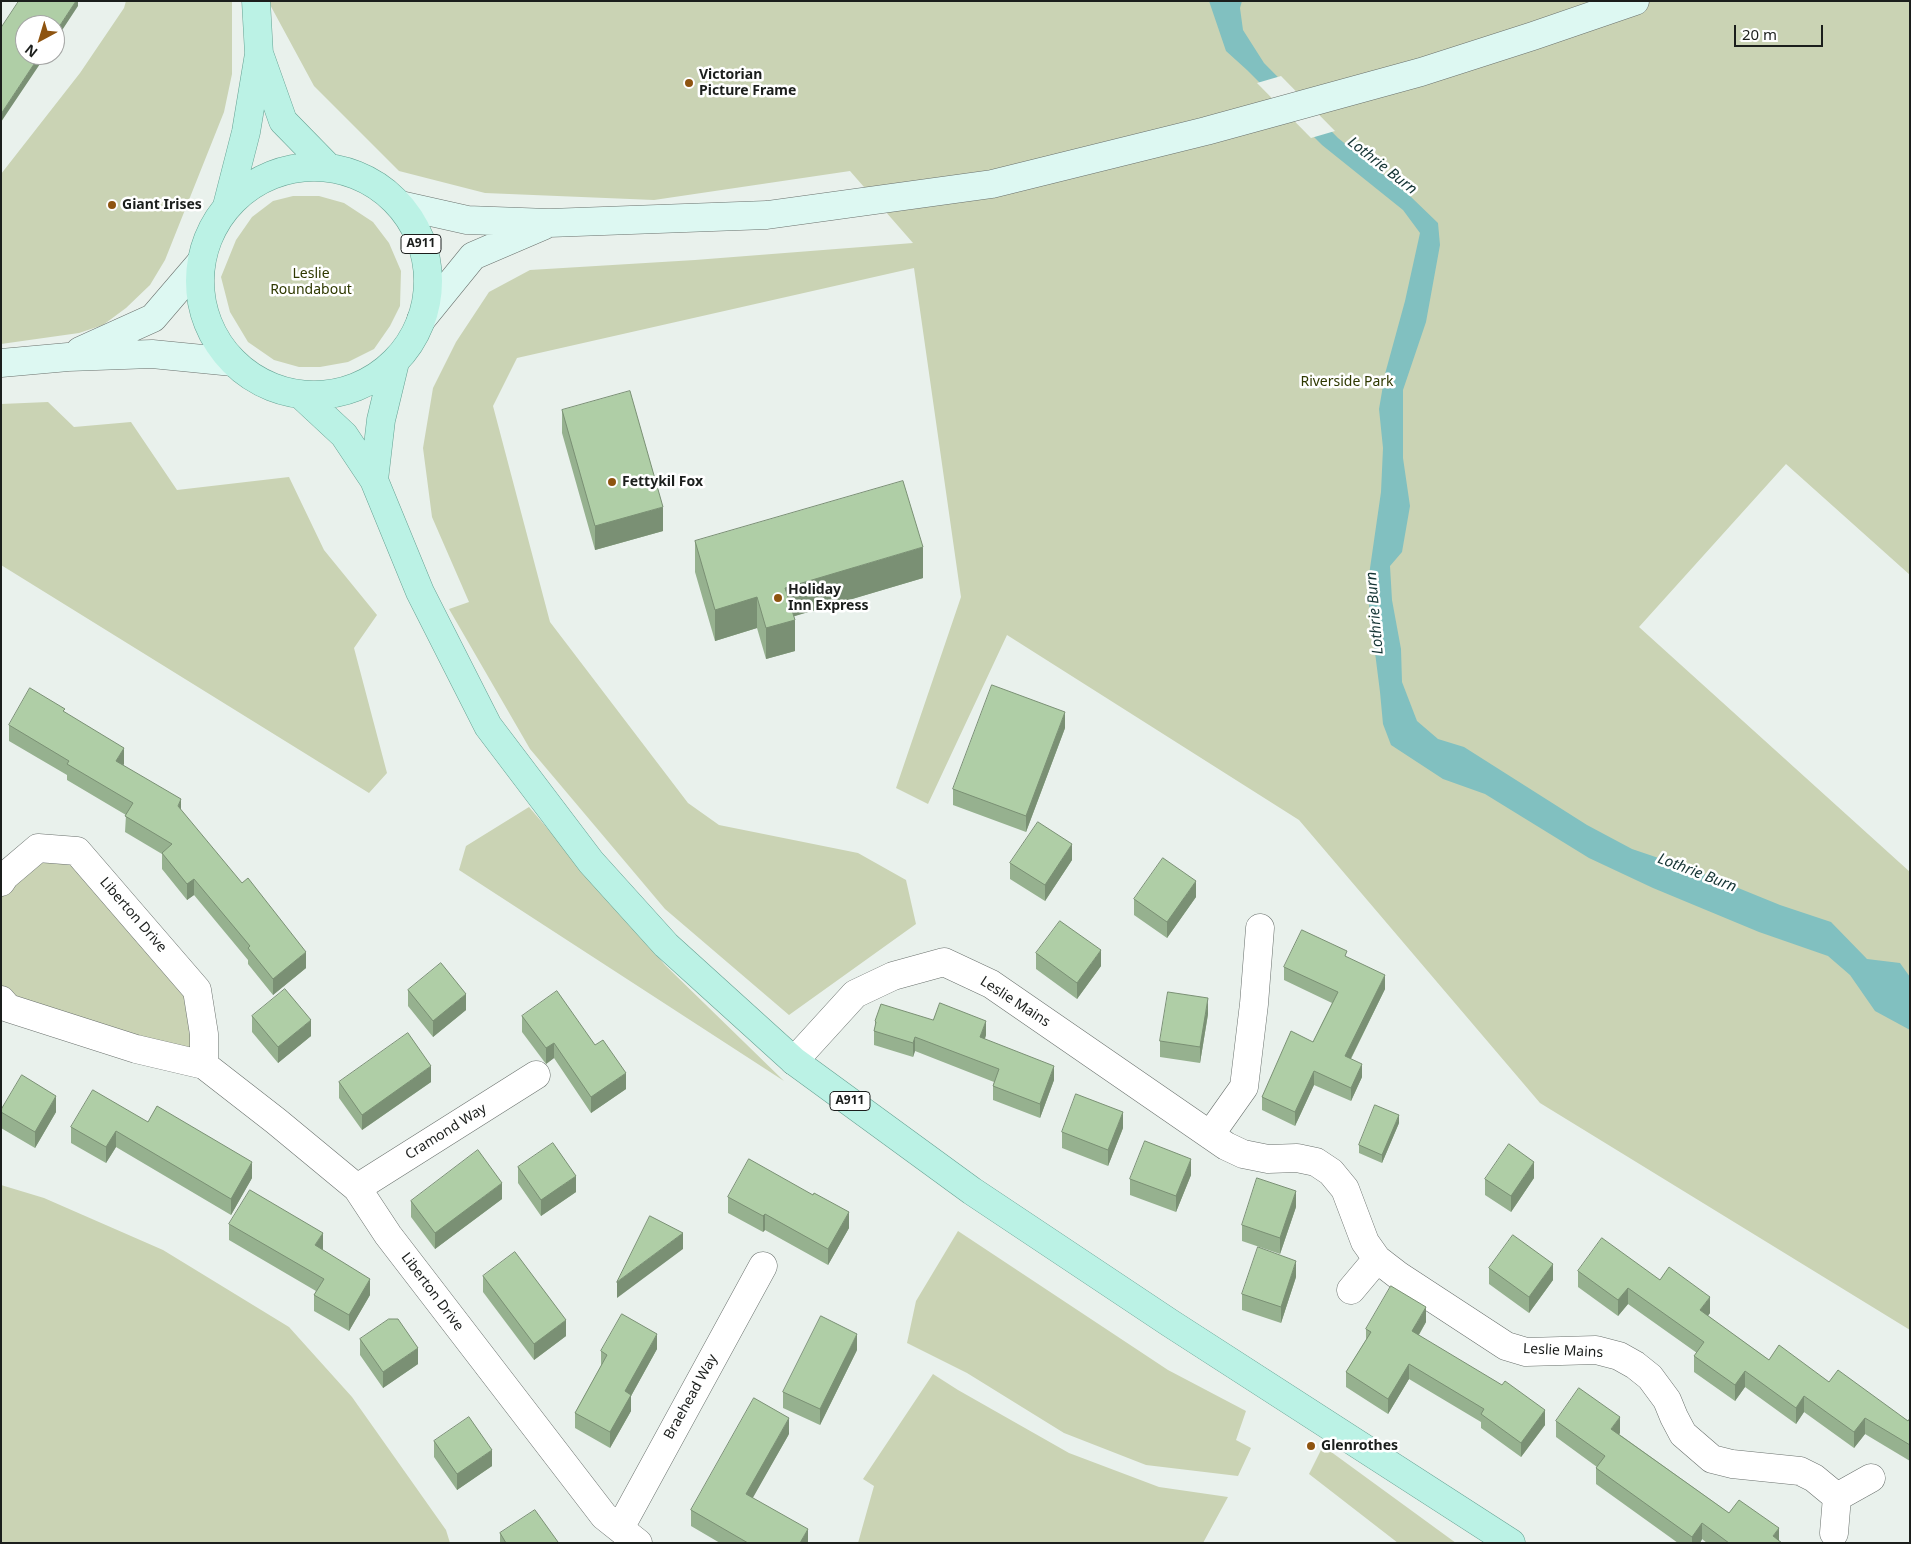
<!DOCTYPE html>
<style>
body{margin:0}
#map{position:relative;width:1911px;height:1544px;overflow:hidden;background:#e9f1ec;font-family:"Noto Sans",sans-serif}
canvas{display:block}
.frame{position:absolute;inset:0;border:2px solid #1b1e1c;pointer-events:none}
.north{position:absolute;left:15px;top:15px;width:50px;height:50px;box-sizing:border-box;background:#fff;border:1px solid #a4a5a4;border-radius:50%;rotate:219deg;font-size:14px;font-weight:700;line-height:20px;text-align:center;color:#1b1e1c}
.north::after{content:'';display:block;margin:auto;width:18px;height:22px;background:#8e5410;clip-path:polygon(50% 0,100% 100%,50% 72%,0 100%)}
.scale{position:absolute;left:1734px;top:25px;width:89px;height:22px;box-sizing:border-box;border:2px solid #1b1e1c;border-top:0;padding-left:6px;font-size:15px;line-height:18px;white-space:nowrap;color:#1b1e1c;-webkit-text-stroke:4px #fff;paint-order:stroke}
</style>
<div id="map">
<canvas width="1911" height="1544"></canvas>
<div class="frame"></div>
<div class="north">N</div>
<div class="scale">20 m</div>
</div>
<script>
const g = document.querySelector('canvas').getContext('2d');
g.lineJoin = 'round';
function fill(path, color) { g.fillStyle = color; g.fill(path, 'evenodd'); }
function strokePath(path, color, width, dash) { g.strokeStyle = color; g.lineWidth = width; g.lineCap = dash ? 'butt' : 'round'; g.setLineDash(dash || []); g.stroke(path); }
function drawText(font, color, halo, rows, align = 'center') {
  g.font = font + ' "Noto Sans",sans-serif'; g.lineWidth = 5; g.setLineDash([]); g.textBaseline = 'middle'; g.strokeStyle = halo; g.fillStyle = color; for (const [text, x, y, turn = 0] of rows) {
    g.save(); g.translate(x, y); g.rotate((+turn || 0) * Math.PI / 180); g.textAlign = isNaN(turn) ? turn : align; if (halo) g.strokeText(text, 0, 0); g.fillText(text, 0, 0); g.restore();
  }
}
fill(new Path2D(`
 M 126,1 L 232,1 L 232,74 L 224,112 L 165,260 L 150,285 L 126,308 L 103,325 L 79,333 L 1,344 L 1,174 L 80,73 L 124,8 Z
 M 268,1 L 1910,1 L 1910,575 L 1786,464 L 1639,627 L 1910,872 L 1910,1330 L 1540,1103 L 1299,820 L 1007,635 L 928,804 L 896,788 L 961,597 L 914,268 L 517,358 L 493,406 L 550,622 L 688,803 L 719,825 L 858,853 L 906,880 L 916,924 L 789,1015 L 665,909 L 530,749 L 449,609 L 469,602 L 432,517 L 423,448 L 433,388 L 456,342 L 489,292 L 530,270 L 695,260 L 913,243 L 850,171 L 654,200 L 485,193 L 399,171 L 314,86 Z
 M 293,196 L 319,196 L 344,203 L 373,222 L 389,243 L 401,271 L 400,306 L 390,326 L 374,349 L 348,362 L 320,367 L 299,367 L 274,360 L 248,342 L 230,312 L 221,277 L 236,240 L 252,217 L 273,201 Z
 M 48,402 L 74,427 L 131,422 L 177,490 L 289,477 L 324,550 L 377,615 L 354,648 L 387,773 L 369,793 L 1,565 L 1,404 Z
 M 529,807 L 665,965 L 784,1081 L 459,870 L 466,846 Z
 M 38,848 L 77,851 L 197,990 L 204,1065 L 1,1000 L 1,882 Z
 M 1,1185 L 44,1198 L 163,1250 L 289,1327 L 352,1397 L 446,1530 L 450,1543 L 1,1543 Z
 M 958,1231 L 1168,1370 L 1246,1411 L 1236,1440 L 1251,1448 L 1238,1476 L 1146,1465 L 1064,1433 L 967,1373 L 907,1343 L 916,1301 Z
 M 933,1374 L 958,1390 L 1069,1453 L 1159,1487 L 1228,1497 L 1203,1543 L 858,1543 L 874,1486 L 863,1479 Z
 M 1323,1446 L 1456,1543 L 1398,1543 L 1309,1474 Z`), '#cad3b4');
fill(new Path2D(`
 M 1209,1 L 1242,1 L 1240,8 L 1243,30 L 1264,63 L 1338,138 L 1410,196 L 1438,223 L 1440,245 L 1426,322 L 1403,390 L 1403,458 L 1410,506 L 1402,552 L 1390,566 L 1392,600 L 1401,649 L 1402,682 L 1417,721 L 1438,739 L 1464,747 L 1587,825 L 1632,849 L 1694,870 L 1780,905 L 1831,922 L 1867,959 L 1900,963 L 1910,977 L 1910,1030 L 1875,1011 L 1850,975 L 1828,956 L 1759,932 L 1653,888 L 1589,858 L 1485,794 L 1443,779 L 1391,745 L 1383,724 L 1380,692 L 1367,589 L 1381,492 L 1383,448 L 1379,409 L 1385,374 L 1405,301 L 1420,233 L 1403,210 L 1322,145 L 1247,70 L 1226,51 Z`), '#81c0c0');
fill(new Path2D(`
 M 1281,76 L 1335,131 L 1311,138 L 1257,83 Z`), '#e9f1ec');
const minor = new Path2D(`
 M 1,882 L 5,876 L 38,848 L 77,851 L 197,990 L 204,1034 L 204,1065
 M 1,1000 L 8,1008 L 136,1049 L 204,1065 L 276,1121 L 357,1188 L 388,1235 L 604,1516 L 638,1543
 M 794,1061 L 855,994 L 893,976 L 944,962 L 991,984 L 1226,1146 L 1243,1154 L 1268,1159 L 1297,1158 L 1316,1162 L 1331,1172 L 1345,1189 L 1365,1242 L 1377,1259 L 1399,1276 L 1506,1346 L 1526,1352 L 1596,1350 L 1619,1356 L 1635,1365 L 1650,1377 L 1667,1400 L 1674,1417 L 1683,1434 L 1712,1459 L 1732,1464 L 1800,1471 L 1814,1478 L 1837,1497 L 1834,1533
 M 1210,1135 L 1244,1087 L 1254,1004 L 1260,928
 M 357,1188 L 536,1075
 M 1351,1290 L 1377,1259
 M 1837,1497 L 1871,1478
 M 620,1528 L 763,1266`);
const secondary = new Path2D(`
 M 400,205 L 467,220 L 549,223 L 767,215 L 992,184 L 1206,131 L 1421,72 L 1533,36 L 1635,1
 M 421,320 L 473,256 L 543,226
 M 80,351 L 153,318 L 201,262
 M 1,363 L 68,357 L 152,354 L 233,362`);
const primary = new Path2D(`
 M 260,56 L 283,121 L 328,167
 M200 281a114 114 0 1 1 228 0a114 114 0 1 1-228 0Z
 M 227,206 L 246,132 L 259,54 L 256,1
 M 301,395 L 344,435 L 374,480 L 420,592 L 488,726 L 591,862 L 666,945 L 794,1061 L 972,1191 L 1170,1323 L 1511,1543
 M 374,480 L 381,420 L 395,362`);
strokePath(minor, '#6a716d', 29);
strokePath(secondary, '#6a716d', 29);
strokePath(primary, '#66a293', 29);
strokePath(minor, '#fff', 28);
strokePath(secondary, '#ddf8f2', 28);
strokePath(primary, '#bbf2e5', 28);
fill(new Path2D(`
 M 562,410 L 663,531 L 595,550 L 562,433 Z
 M 695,541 L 923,578 L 794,616 L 795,651 L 766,659 L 757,628 L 715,641 L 695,572 Z
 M 65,712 L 124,764 L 123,765 L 181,810 L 306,968 L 273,995 L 248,964 L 248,960 L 194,895 L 187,900 L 162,869 L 162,854 L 125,832 L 126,815 L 67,780 L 67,775 L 9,741 L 9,725 Z
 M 1065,728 L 1026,832 L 953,805 L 953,789 Z
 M 1072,860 L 1045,901 L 1010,879 L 1010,863 Z
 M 1196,897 L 1167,938 L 1134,915 L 1134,899 Z
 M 1036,953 L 1101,966 L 1077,999 L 1036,969 Z
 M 1347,957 L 1385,989 L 1351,1059 L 1362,1077 L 1351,1101 L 1314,1085 L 1295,1126 L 1262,1110 L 1262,1097 L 1313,1042 L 1332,1003 L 1284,980 L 1284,967 Z
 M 408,990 L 466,1010 L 433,1037 L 408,1006 Z
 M 1208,1014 L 1200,1063 L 1160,1057 L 1160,1041 Z
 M 252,1016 L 311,1036 L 278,1063 L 252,1032 Z
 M 522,1016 L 626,1089 L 591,1113 L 554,1058 L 546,1064 L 522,1032 Z
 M 933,1020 L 986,1035 L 985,1039 L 1054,1080 L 1040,1118 L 993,1100 L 993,1086 L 994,1082 L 915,1051 L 913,1057 L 874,1045 L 874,1031 L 875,1027 L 875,1021 Z
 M 339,1082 L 431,1082 L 362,1130 L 339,1098 Z
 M 1,1110 L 56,1112 L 35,1148 L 1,1128 Z
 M 148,1122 L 252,1178 L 231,1215 L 116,1147 L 106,1163 L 71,1143 L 71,1127 Z
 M 1399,1123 L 1382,1163 L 1359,1153 L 1359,1145 Z
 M 1123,1128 L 1108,1166 L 1062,1148 L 1062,1132 Z
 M 518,1167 L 576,1192 L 541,1216 L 518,1183 Z
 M 1191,1175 L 1176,1212 L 1130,1195 L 1130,1179 Z
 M 1534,1178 L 1511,1212 L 1485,1195 L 1485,1179 Z
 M 728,1197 L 849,1228 L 828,1265 L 765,1230 L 763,1232 L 728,1213 Z
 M 502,1199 L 435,1249 L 411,1217 L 411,1201 Z
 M 1296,1207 L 1280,1254 L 1242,1241 L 1242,1225 Z
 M 229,1224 L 323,1249 L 322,1250 L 370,1295 L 349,1331 L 314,1311 L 314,1295 L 316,1291 L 229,1240 Z
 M 1489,1268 L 1553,1280 L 1529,1313 L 1489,1284 Z
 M 1578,1271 L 1660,1280 L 1710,1313 L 1708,1316 L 1769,1360 L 1829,1382 L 1908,1421 L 1910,1418 L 1910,1461 L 1865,1434 L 1854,1448 L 1804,1412 L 1796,1424 L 1745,1387 L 1735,1401 L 1694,1372 L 1694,1356 L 1697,1353 L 1628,1304 L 1618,1316 L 1578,1287 Z
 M 483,1276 L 566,1336 L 534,1360 L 483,1292 Z
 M 1296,1277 L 1281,1323 L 1242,1310 L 1242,1294 Z
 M 1426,1322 L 1419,1335 L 1545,1425 L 1521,1457 L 1481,1428 L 1481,1422 L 1409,1379 L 1388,1414 L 1346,1387 L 1346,1372 L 1366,1340 L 1366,1329 Z
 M 360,1339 L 418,1364 L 383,1388 L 360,1355 Z
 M 657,1349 L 631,1396 L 631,1411 L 610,1448 L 575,1428 L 575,1413 L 601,1366 L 601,1351 Z
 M 857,1350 L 820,1425 L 783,1408 L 783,1392 Z
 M 1556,1421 L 1620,1433 L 1619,1434 L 1729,1513 L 1782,1543 L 1707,1543 L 1702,1539 L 1700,1543 L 1678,1543 L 1596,1484 L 1596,1468 L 1597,1467 L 1556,1437 Z
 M 789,1434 L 752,1498 L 808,1543 L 720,1543 L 691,1526 L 691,1510 Z
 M 434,1441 L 492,1466 L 457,1490 L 434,1457 Z
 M 500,1533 L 558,1543 L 500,1543 Z`), '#96b18f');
fill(new Path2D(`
 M 76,1 L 78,1 L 78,6 L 55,41 L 55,33 Z
 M 40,55 L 46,55 L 1,122 L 1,114 Z
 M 663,507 L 663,531 L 595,550 L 595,526 Z
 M 923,547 L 923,578 L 785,619 L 785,588 Z
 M 757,597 L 757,628 L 715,641 L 715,610 Z
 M 795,620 L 795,651 L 766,659 L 766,628 Z
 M 1065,712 L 1065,728 L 1026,832 L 1026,816 Z
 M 124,748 L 124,764 L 116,777 L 116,761 Z
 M 181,799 L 181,815 L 178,806 Z
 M 1072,844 L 1072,860 L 1045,901 L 1045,885 Z
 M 194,879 L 194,895 L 187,900 L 187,884 Z
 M 1196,881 L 1196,897 L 1167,938 L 1167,922 Z
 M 1101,950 L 1101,966 L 1077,999 L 1077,983 Z
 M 306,952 L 306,968 L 273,995 L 273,979 Z
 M 1385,975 L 1385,989 L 1345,1070 L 1345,1056 Z
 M 466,994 L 466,1010 L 433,1037 L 433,1021 Z
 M 1208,998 L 1208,1014 L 1200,1063 L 1200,1047 Z
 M 311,1020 L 311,1036 L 278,1063 L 278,1047 Z
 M 986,1021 L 986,1035 L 980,1052 L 980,1037 Z
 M 915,1037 L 915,1051 L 913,1057 L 913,1043 Z
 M 554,1043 L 554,1058 L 546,1064 L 546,1048 Z
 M 1362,1064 L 1362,1077 L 1351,1101 L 1351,1088 Z
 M 431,1066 L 431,1082 L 362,1130 L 362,1115 Z
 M 1054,1066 L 1054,1080 L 1040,1118 L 1040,1104 Z
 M 1314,1071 L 1314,1085 L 1295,1126 L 1295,1112 Z
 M 626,1073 L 626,1089 L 591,1113 L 591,1097 Z
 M 56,1096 L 56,1112 L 35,1148 L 35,1132 Z
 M 1123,1112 L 1123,1128 L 1108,1166 L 1108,1150 Z
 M 1399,1115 L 1399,1123 L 1382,1163 L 1382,1155 Z
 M 116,1131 L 116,1147 L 106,1163 L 106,1147 Z
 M 1191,1159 L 1191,1175 L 1176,1212 L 1176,1196 Z
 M 252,1162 L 252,1178 L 231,1215 L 231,1199 Z
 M 1534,1162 L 1534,1178 L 1511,1212 L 1511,1196 Z
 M 576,1176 L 576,1192 L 541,1216 L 541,1200 Z
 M 502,1183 L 502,1199 L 435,1249 L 435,1233 Z
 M 1296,1191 L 1296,1207 L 1280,1254 L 1280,1238 Z
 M 849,1212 L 849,1228 L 828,1265 L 828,1249 Z
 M 765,1214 L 765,1230 L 763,1232 L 763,1216 Z
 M 323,1233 L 323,1249 L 315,1261 L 315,1245 Z
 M 683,1233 L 683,1249 L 617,1298 L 617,1282 Z
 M 1296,1261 L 1296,1277 L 1281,1323 L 1281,1307 Z
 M 1553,1264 L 1553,1280 L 1529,1313 L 1529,1297 Z
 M 370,1279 L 370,1295 L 349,1331 L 349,1315 Z
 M 1628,1288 L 1628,1304 L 1618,1316 L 1618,1300 Z
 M 1710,1297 L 1710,1313 L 1700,1326 L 1700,1310 Z
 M 1426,1307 L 1426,1322 L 1412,1346 L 1412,1331 Z
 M 566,1320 L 566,1336 L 534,1360 L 534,1344 Z
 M 657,1334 L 657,1349 L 631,1396 L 631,1411 L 610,1448 L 610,1432 L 625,1391 Z
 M 857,1334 L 857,1350 L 820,1425 L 820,1409 Z
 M 418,1348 L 418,1364 L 383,1388 L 383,1372 Z
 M 1409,1364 L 1409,1379 L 1388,1414 L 1388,1399 Z
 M 1745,1371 L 1745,1387 L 1735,1401 L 1735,1385 Z
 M 1804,1396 L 1804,1412 L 1796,1424 L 1796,1408 Z
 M 1545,1410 L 1545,1425 L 1521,1457 L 1521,1443 Z
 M 1620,1417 L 1620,1433 L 1611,1445 L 1611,1429 Z
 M 789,1418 L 789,1434 L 746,1510 L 746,1494 Z
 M 1865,1418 L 1865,1434 L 1854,1448 L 1854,1432 Z
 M 492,1450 L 492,1466 L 457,1490 L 457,1474 Z
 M 1702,1523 L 1702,1539 L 1700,1543 L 1692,1543 L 1692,1537 Z
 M 1779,1528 L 1779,1543 L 1773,1536 Z
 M 808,1529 L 808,1543 L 800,1543 Z`), '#7a9074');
const building = new Path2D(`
 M 19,1 L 76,1 L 55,33 L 55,25 L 25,25 L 25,55 L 40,55 L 1,114 L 1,28 Z
 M 630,391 L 663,507 L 595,526 L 562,410 Z
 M 903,481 L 923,547 L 785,588 L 795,620 L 766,628 L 757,597 L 715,610 L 695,541 Z
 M 992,685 L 1065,712 L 1026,816 L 953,789 Z
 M 30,688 L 65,709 L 63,711 L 124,748 L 116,761 L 181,799 L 178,806 L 242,883 L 248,878 L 306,952 L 273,979 L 248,948 L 250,946 L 194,879 L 187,884 L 162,853 L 172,844 L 125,816 L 133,803 L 67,764 L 69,761 L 9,725 Z
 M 1038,822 L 1072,844 L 1045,885 L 1010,863 Z
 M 1163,858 L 1196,881 L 1167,922 L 1134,899 Z
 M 1060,921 L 1101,950 L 1077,983 L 1036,953 Z
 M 1302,930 L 1347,951 L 1345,956 L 1385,975 L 1345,1056 L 1362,1064 L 1351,1088 L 1314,1071 L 1295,1112 L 1262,1097 L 1291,1031 L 1313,1042 L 1338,992 L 1284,967 Z
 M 441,963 L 466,994 L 433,1021 L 408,990 Z
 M 285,989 L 311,1020 L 278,1047 L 252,1016 Z
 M 557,991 L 595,1045 L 603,1040 L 626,1073 L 591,1097 L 554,1043 L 546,1048 L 522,1016 Z
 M 1168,992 L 1208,998 L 1200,1047 L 1160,1041 Z
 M 940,1003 L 986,1021 L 980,1037 L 1054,1066 L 1040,1104 L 993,1086 L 999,1069 L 915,1037 L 913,1043 L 874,1031 L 876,1022 L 875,1021 L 881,1004 L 933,1020 Z
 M 408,1033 L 431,1066 L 362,1115 L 339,1082 Z
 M 22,1075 L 56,1096 L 35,1132 L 1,1112 L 1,1110 Z
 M 93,1090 L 148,1122 L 157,1106 L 252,1162 L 231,1199 L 116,1131 L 106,1147 L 71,1127 Z
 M 1076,1094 L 1123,1112 L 1108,1150 L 1062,1132 Z
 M 1375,1105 L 1399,1115 L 1382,1155 L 1359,1145 Z
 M 1145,1141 L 1191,1159 L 1176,1196 L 1130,1179 Z
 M 553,1143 L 576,1176 L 541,1200 L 518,1167 Z
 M 1509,1144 L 1534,1162 L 1511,1196 L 1485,1179 Z
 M 478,1150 L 502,1183 L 435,1233 L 411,1201 Z
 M 749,1159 L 813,1195 L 814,1193 L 849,1212 L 828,1249 L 765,1214 L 763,1216 L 728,1197 Z
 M 1257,1178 L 1296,1191 L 1280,1238 L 1242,1225 Z
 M 250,1190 L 323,1233 L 315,1245 L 370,1279 L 349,1315 L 314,1295 L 324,1279 L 229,1224 Z
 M 650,1216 L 683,1233 L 617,1282 Z
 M 1513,1235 L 1553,1264 L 1529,1297 L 1489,1268 Z
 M 1602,1238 L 1660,1280 L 1669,1267 L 1710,1297 L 1700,1310 L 1769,1360 L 1779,1345 L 1829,1382 L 1838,1370 L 1908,1421 L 1910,1418 L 1910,1445 L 1865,1418 L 1854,1432 L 1804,1396 L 1796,1408 L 1745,1371 L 1735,1385 L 1694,1356 L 1704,1342 L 1628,1288 L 1618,1300 L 1578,1271 Z
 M 1258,1247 L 1296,1261 L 1281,1307 L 1242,1294 Z
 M 515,1252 L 566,1320 L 534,1344 L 483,1276 Z
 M 1391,1286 L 1426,1307 L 1412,1331 L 1502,1385 L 1505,1381 L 1545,1410 L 1521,1443 L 1481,1414 L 1484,1409 L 1409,1364 L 1388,1399 L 1346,1372 L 1371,1332 L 1366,1329 Z
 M 622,1314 L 657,1334 L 625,1391 L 631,1395 L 610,1432 L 575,1413 L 607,1355 L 601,1351 Z
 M 821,1316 L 857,1334 L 820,1409 L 783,1392 Z
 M 389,1319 L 398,1319 L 418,1348 L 383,1372 L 360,1339 Z
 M 1579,1388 L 1620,1417 L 1611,1429 L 1729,1513 L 1739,1500 L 1779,1528 L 1773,1536 L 1782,1543 L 1729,1543 L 1702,1523 L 1692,1537 L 1596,1468 L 1605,1456 L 1556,1421 Z
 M 754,1398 L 789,1418 L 746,1494 L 808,1529 L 800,1543 L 748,1543 L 691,1510 Z
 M 469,1417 L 492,1450 L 457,1474 L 434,1441 Z
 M 535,1510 L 558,1542 L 557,1543 L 506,1543 L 500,1533 Z`);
fill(building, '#afcea6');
strokePath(building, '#7a9074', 1);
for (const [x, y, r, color] of [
 [689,83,5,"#8e5410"],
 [112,205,5,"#8e5410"],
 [612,482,5,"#8e5410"],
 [778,598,5,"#8e5410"],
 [1311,1446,5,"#8e5410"]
]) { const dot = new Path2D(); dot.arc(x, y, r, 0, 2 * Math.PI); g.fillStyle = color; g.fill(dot); strokePath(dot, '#fff', 2); }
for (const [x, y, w] of [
 [421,244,40],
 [850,1101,40]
]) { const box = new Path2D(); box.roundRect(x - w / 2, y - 9.5, w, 19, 4); g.fillStyle = '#fff'; g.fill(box); strokePath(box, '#1b1e1c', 1); }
drawText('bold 12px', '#1b1e1c', null, [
 ["A911",421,244],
 ["A911",850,1101]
]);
drawText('bold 14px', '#1b1e1c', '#fff', [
 ["Victorian",699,75],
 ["Picture Frame",699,91],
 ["Giant Irises",122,205],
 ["Fettykil Fox",622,482],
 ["Holiday",788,590],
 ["Inn Express",788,606],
 ["Glenrothes",1321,1446]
], 'left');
drawText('14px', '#2f3901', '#fff', [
 ["Leslie",311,274],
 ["Roundabout",311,290],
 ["Riverside Park",1347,382]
]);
drawText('14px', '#1b1e1c', '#fff', [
 ["Liberton Drive",133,915,49],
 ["Leslie Mains",1015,1002,33],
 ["Cramond Way",446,1132,-32],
 ["Liberton Drive",432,1292,53],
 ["Leslie Mains",1563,1351,3],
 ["Braehead Way",691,1397,-61]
]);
drawText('italic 15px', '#143434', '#fff', [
 ["Lothrie Burn",1382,166,38],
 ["Lothrie Burn",1375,613,-95],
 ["Lothrie Burn",1697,873,21]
]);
</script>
